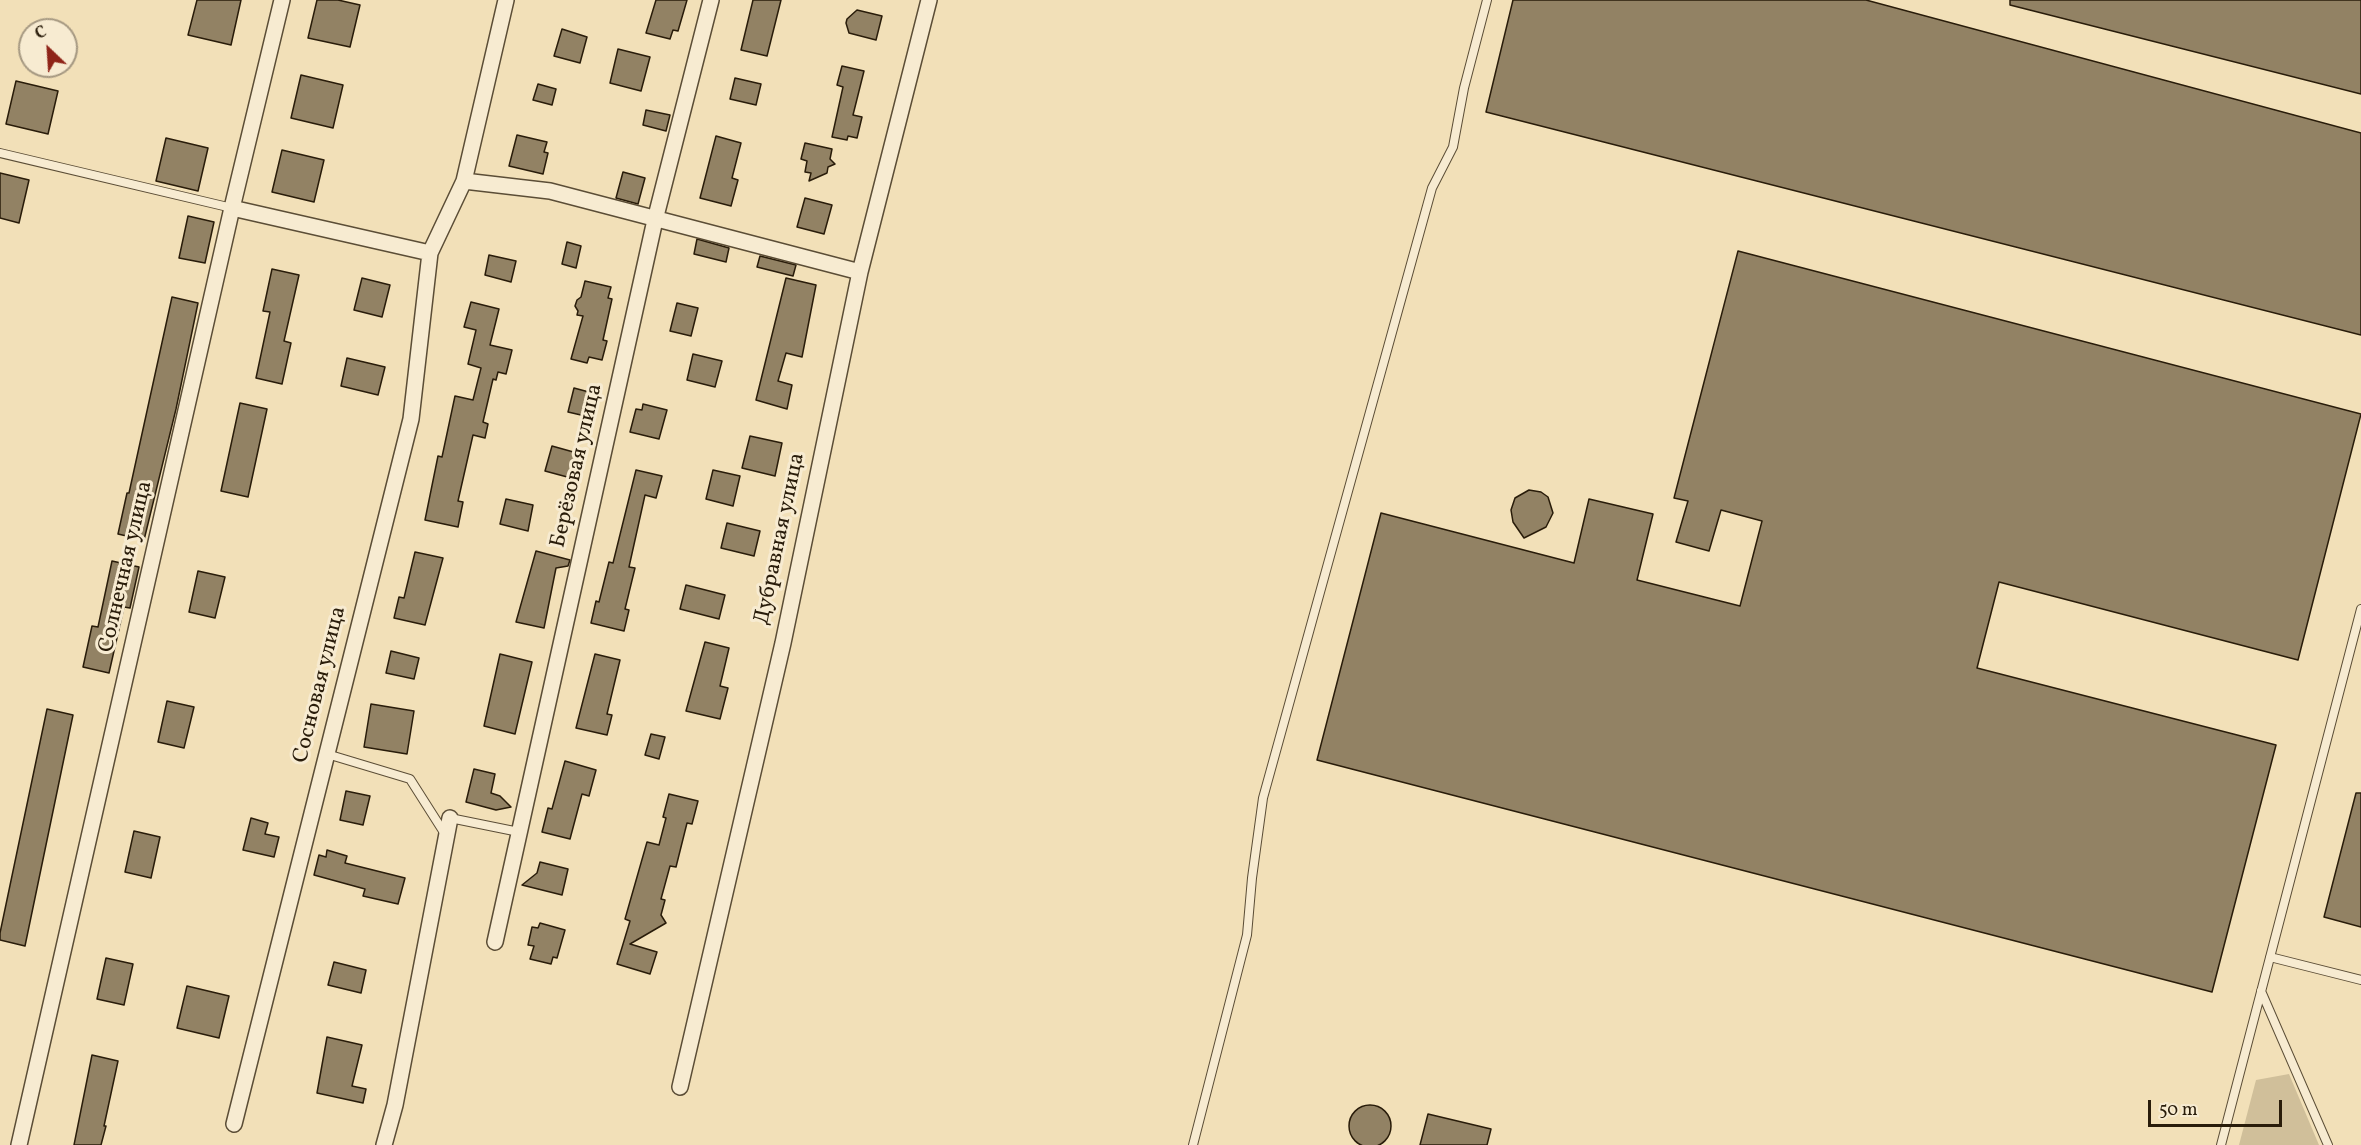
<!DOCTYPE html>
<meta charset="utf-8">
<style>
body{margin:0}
#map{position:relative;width:2361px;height:1145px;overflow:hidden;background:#f2e0b8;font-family:Vollkorn,serif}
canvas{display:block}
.north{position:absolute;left:18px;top:18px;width:60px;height:60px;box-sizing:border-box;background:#f7ebd1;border:2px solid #a59881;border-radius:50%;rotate:335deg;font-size:16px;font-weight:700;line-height:24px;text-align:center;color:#291c0a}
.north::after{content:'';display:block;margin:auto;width:21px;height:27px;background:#8f2418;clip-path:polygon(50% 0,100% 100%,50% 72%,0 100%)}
.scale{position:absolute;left:2148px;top:1100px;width:134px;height:27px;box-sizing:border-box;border:3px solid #291c0a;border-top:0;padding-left:8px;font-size:18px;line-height:21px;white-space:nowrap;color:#291c0a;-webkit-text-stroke:4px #f7ebd1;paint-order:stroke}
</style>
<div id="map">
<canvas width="2361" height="1145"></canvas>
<div class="north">С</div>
<div class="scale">50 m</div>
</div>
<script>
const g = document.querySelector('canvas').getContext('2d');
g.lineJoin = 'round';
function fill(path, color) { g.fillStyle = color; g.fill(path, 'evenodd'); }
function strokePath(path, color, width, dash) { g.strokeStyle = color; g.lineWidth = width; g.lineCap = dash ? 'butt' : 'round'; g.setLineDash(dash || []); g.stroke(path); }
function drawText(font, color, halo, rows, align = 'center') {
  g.font = font + ' Vollkorn,serif'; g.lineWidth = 6; g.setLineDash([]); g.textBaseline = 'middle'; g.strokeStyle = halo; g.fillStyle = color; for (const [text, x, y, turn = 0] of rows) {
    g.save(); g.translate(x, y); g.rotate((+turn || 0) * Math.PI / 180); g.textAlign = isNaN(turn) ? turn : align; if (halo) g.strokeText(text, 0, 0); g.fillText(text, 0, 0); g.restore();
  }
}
fill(new Path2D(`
 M 2289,1074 L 2319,1145 L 2239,1145 L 2256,1080 Z`), '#d0bf9a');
const building = new Path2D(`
 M 197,0 L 241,0 L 231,45 L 188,35 Z
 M 317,0 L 338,0 L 360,5 L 350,47 L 308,38 Z
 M 656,0 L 687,0 L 678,31 L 673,30 L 670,39 L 646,33 Z
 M 753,0 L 781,0 L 767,56 L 741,50 Z
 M 1513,0 L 1866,0 L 2361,133 L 2361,335 L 1486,112 Z
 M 2010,0 L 2361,0 L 2361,94 L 2010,5 Z
 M 857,10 L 882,16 L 876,40 L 849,33 L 846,23 L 847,19 Z
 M 562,29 L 587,37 L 580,63 L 554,56 Z
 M 618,49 L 650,57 L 641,91 L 610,83 Z
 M 842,66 L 864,71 L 853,115 L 862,117 L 857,138 L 848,136 L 847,140 L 832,137 L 843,87 L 837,85 Z
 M 301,75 L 343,85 L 333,128 L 291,118 Z
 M 735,78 L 761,84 L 756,105 L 730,99 Z
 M 16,81 L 58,91 L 48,134 L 6,124 Z
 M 538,84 L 556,89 L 552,105 L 533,100 Z
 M 646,110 L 670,115 L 666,131 L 643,125 Z
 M 517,135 L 547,142 L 544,152 L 548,153 L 543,174 L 509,166 Z
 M 716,136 L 741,143 L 732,178 L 738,180 L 731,206 L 700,198 Z
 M 166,138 L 208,148 L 198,191 L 156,181 Z
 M 805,143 L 832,149 L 830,159 L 835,164 L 828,167 L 827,173 L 809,181 L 811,173 L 805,172 L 807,161 L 801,159 Z
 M 282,150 L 324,160 L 314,202 L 272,192 Z
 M 623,172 L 645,178 L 638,204 L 616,198 Z
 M 0,173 L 29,180 L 19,223 L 0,218 Z
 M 805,198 L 832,205 L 824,234 L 797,227 Z
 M 188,216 L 214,222 L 205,263 L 179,258 Z
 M 697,239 L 729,248 L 726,262 L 694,254 Z
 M 567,242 L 581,246 L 576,268 L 562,264 Z
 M 1738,251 L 2361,414 L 2298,660 L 1999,582 L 1977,668 L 2276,745 L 2212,992 L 1317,760 L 1381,513 L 1574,563 L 1589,499 L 1653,514 L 1637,580 L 1740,606 L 1762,521 L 1721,510 L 1709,551 L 1676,542 L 1688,501 L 1674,498 Z
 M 489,255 L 516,261 L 511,282 L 485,275 Z
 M 760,256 L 796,265 L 793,276 L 757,267 Z
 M 272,269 L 299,275 L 284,341 L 291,343 L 282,384 L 256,378 L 270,312 L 263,311 Z
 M 362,278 L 390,285 L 382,317 L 354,310 Z
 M 786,278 L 816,285 L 802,357 L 786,353 L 778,381 L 792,385 L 787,409 L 756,400 Z
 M 585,281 L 611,287 L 608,298 L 612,299 L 603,340 L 607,341 L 602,360 L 589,357 L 587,363 L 571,359 L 583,316 L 577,315 L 578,311 L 575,306 L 577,300 L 581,297 Z
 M 172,297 L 198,303 L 176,409 L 144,540 L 118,534 L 127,493 L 129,493 Z
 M 471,302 L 499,309 L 490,345 L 512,350 L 506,374 L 498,372 L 496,380 L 493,379 L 483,422 L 488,424 L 485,438 L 473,435 L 458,501 L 463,502 L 458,527 L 425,520 L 438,456 L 442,457 L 455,396 L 473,400 L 481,368 L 468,364 L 476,330 L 464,327 Z
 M 677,303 L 698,308 L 691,336 L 670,331 Z
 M 693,354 L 722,361 L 715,387 L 687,380 Z
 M 347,358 L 385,367 L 378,395 L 341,386 Z
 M 574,388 L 600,395 L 594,418 L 568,412 Z
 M 240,403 L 267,409 L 248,497 L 221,491 Z
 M 643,404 L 667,410 L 659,439 L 630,432 L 636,409 L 642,410 Z
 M 750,436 L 782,443 L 775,476 L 742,468 Z
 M 552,446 L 577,453 L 571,478 L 545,471 Z
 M 636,470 L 662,476 L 656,498 L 645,495 L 629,567 L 635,568 L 625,609 L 629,610 L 624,631 L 591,623 L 596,601 L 599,602 L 609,562 L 613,563 Z
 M 713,470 L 740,476 L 733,506 L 706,499 Z
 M 1529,490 L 1541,492 L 1548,497 L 1553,513 L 1546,527 L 1524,538 L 1513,522 L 1511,510 L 1515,498 Z
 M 506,499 L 533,505 L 528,531 L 500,524 Z
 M 727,523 L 760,531 L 754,556 L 721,548 Z
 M 536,551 L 570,560 L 568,566 L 556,568 L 544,628 L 516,622 Z
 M 415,552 L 443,558 L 425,625 L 394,618 L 399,597 L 404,598 Z
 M 112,561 L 139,567 L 130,608 L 124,607 L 109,673 L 83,667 L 92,626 L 98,627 Z
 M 198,571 L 225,577 L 215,618 L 189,612 Z
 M 686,585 L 725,595 L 719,619 L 680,609 Z
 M 705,642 L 729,648 L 720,686 L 728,688 L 720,719 L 686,711 Z
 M 391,651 L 419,658 L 414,679 L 386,673 Z
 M 500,654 L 532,662 L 515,734 L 484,726 Z
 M 595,654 L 620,660 L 607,714 L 612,715 L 607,735 L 576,728 Z
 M 167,701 L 194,707 L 184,748 L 158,742 Z
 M 371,704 L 414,711 L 407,754 L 364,747 Z
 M 47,709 L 73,715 L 25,946 L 0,940 L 0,933 Z
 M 651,734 L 665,737 L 659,759 L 645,755 Z
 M 565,761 L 596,770 L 589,796 L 582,794 L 570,839 L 542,832 L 548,808 L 552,809 Z
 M 474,769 L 495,774 L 491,793 L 500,796 L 511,807 L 496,810 L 466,802 Z
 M 346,791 L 370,796 L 363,825 L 340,820 Z
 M 2356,793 L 2361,793 L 2361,927 L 2324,917 Z
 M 669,794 L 698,801 L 692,824 L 687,823 L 676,867 L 670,866 L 661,899 L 665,900 L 661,915 L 666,923 L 630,944 L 657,952 L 650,974 L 617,964 L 630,921 L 625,919 L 647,842 L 659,845 L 666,818 L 663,817 Z
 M 251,818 L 268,823 L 265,834 L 279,837 L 274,857 L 243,850 Z
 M 134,831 L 160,837 L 151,878 L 125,872 Z
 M 327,850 L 347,856 L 345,863 L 405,878 L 398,904 L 363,896 L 365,889 L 314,875 L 319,855 L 326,857 Z
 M 540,862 L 568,869 L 562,895 L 522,885 L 537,873 Z
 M 540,923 L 565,930 L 557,958 L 553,957 L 551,964 L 530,959 L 534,946 L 528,945 L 532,927 L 538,928 Z
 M 106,958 L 133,964 L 124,1005 L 97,999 Z
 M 334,962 L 366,970 L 361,993 L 328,985 Z
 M 187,986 L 229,996 L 219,1038 L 177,1028 Z
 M 327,1037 L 362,1045 L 352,1086 L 366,1089 L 363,1103 L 317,1093 Z
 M 92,1055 L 118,1061 L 104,1126 L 106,1126 L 101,1145 L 74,1145 Z
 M1349 1126a21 21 0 1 1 42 0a21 21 0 1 1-42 0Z
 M 1428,1114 L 1491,1129 L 1487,1145 L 1420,1145 Z`);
fill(building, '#928264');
strokePath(building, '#291c0a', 1.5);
const service = new Path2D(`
 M 0,153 L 232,208
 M 327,754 L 410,779 L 445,834
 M 450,818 L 519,832
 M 2270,957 L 2361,980
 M 2261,991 L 2328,1145
 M 1193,1145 L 1247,935 L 1252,878 L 1263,798 L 1432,188 L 1453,147 L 1464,88 L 1487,0
 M 2221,1145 L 2361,609`);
const minor = new Path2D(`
 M 464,181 L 506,0
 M 232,208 L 430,253 L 464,181 L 550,191 L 860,272
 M 495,942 L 655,220 L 711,0
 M 680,1087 L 783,643 L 860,272 L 929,0
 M 234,1124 L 411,419 L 430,253
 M 19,1145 L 232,208 L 282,0
 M 384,1145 L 395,1105 L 450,818`);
strokePath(service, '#5b4d36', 10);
strokePath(minor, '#5b4d36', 18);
strokePath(service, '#f7ebd1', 8);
strokePath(minor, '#f7ebd1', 15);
drawText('22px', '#291c0a', '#f7ebd1', [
 ["Берёзовая улица",578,466,-77],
 ["Дубравная улица",781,539,-78],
 ["Солнечная улица",127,567,-77],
 ["Сосновая улица",321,685,-76]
]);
</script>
